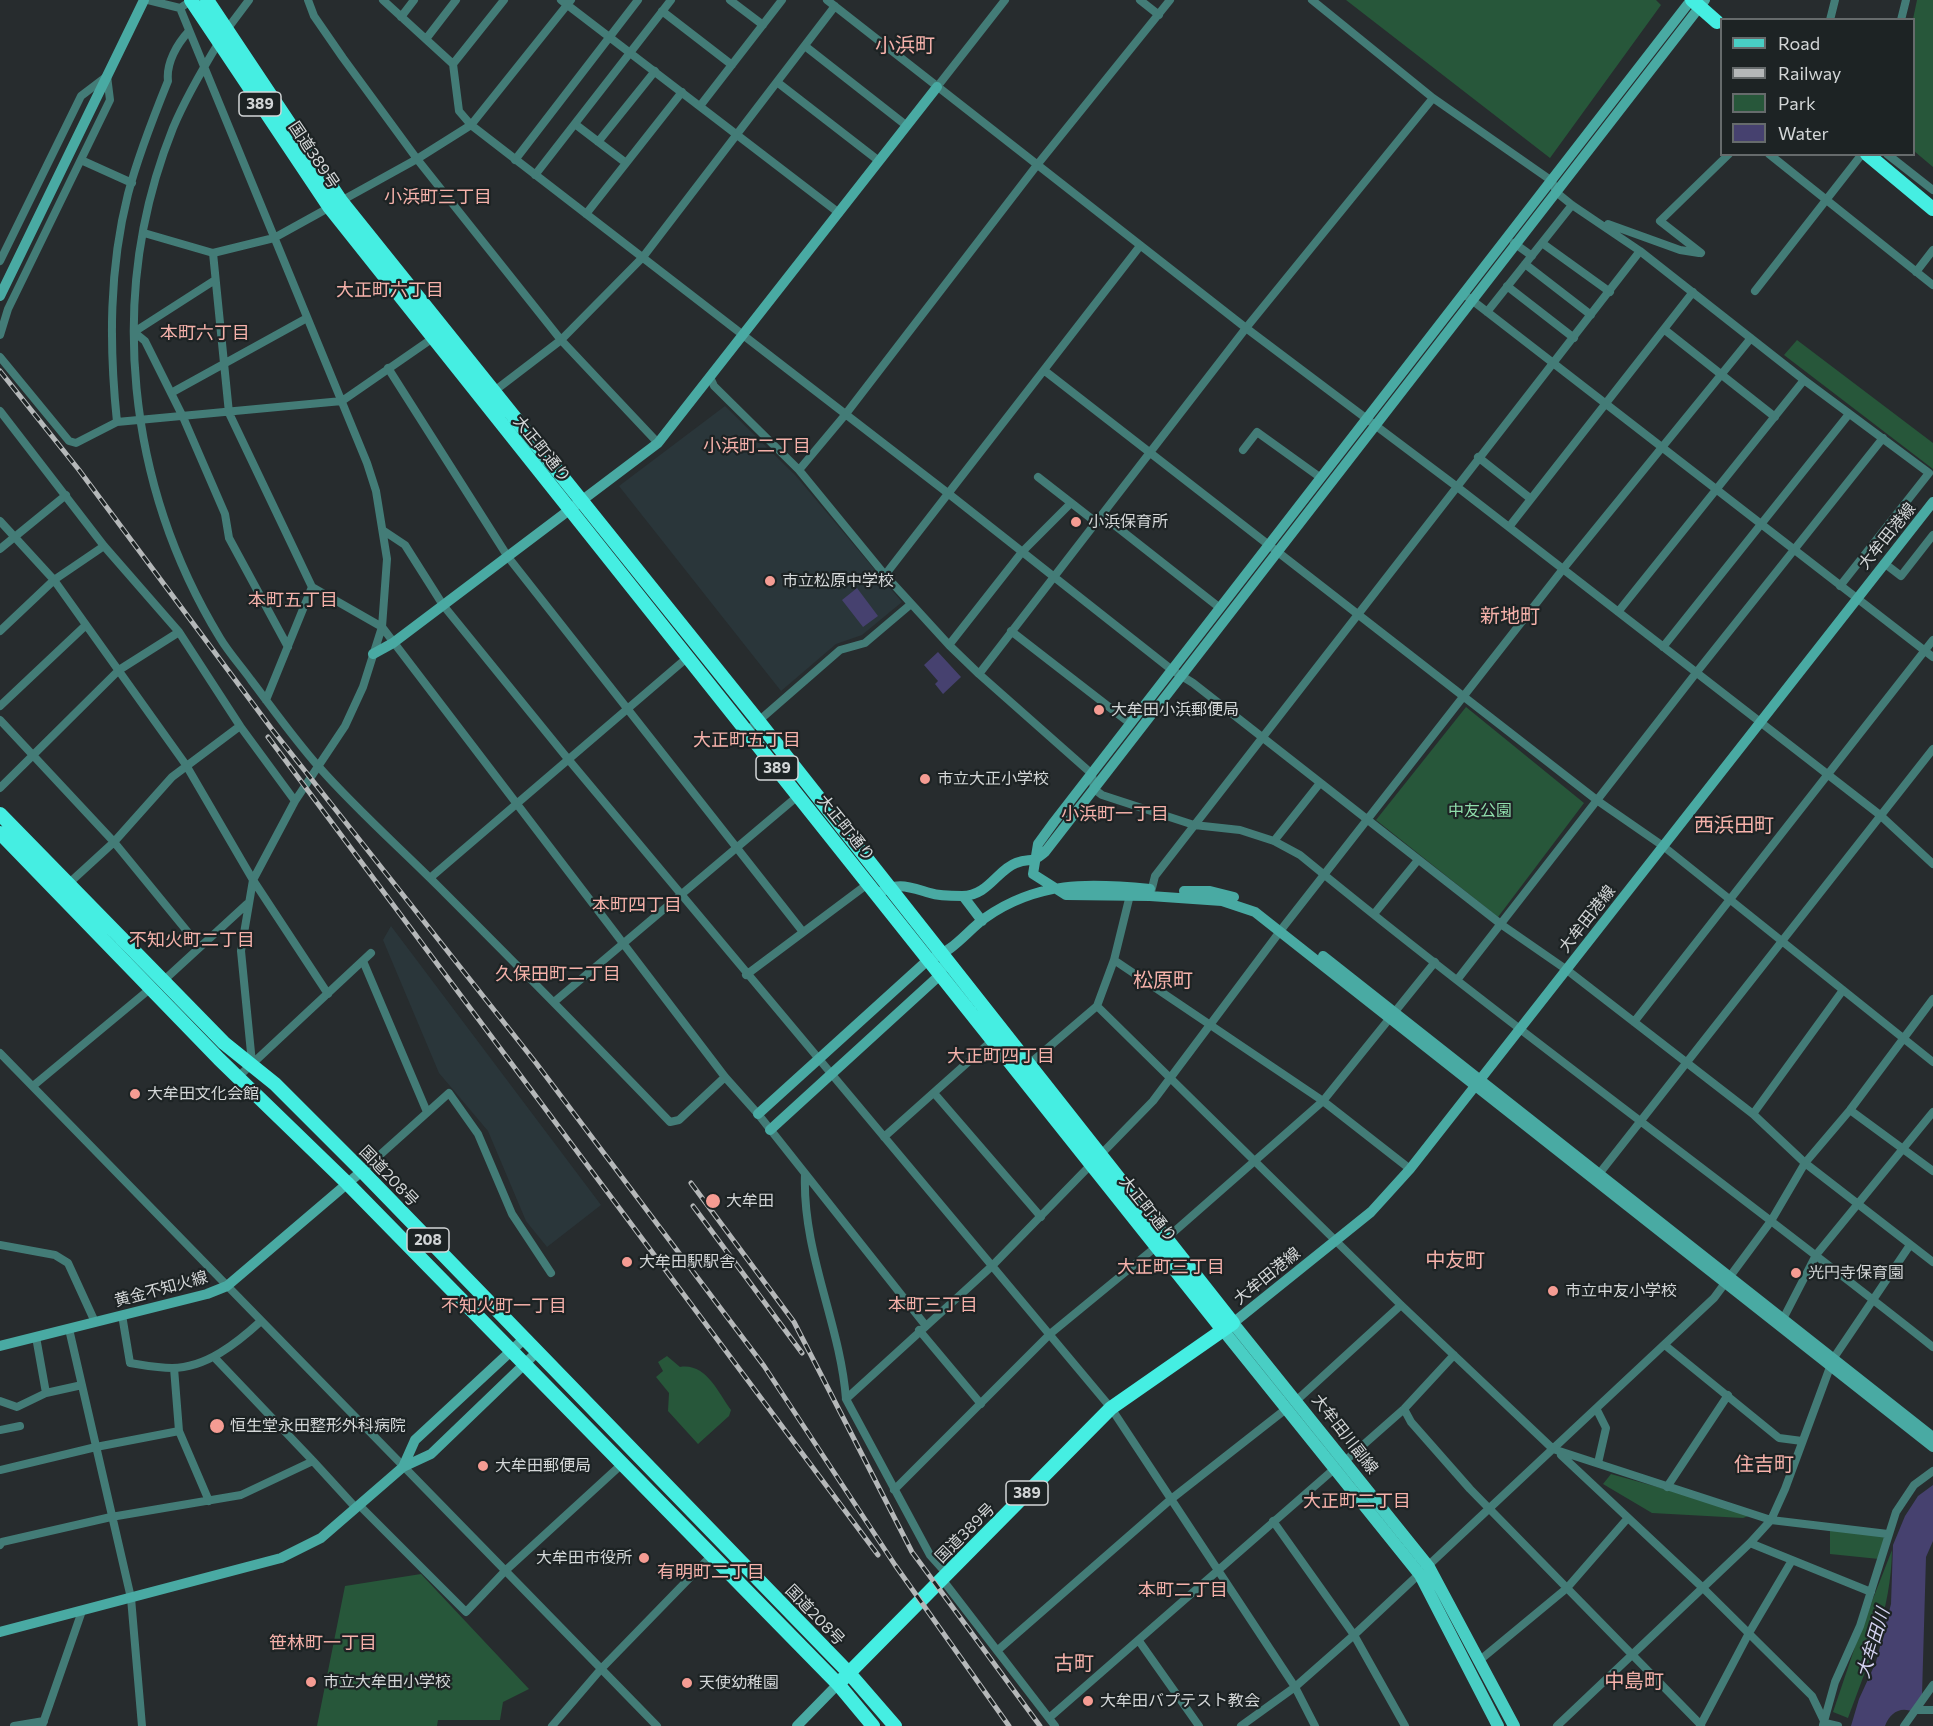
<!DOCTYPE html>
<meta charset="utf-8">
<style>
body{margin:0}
#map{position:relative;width:1933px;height:1726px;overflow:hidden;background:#272c2e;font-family:Commissioner,sans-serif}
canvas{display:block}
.legend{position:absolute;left:1720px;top:18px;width:195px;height:138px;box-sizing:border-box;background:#1d2324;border:2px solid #666b6c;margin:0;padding:8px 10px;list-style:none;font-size:18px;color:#d3d6d7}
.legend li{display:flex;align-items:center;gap:12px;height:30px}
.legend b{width:30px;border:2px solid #666b6c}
</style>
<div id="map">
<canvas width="1933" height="1726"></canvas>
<ul class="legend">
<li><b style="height:8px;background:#49cec4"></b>Road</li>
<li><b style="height:8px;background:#b5b8b9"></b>Railway</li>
<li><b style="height:16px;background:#27573a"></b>Park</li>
<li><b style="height:16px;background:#46416f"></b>Water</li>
</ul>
</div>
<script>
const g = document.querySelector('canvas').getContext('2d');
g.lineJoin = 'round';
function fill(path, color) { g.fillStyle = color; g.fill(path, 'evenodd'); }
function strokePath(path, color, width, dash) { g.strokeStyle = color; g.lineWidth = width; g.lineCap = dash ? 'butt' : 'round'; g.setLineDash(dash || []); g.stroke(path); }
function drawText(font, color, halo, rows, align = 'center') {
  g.font = font + ' Commissioner,"Noto Sans JP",sans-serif'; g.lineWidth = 4.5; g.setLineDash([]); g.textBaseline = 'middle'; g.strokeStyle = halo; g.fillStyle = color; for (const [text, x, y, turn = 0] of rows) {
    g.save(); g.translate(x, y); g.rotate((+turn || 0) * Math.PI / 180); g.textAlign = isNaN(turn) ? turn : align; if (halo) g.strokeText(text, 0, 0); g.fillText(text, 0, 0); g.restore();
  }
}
fill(new Path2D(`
 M 725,406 L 796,476 L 902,602 L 862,635 L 836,644 L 781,691 L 619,486 Z
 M 391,926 L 601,1205 L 547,1247 L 526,1221 L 488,1131 L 439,1073 L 383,940 Z`), '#2a363a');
fill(new Path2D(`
 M 1346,0 L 1656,0 L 1661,5 L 1550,158 Z
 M 1917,0 L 1933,0 L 1933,167 L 1914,151 L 1913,19 Z
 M 1797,340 L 1933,443 L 1933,469 L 1784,355 Z
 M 1466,707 L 1584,803 L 1498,917 L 1376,820 Z
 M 667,1356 L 680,1367 C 706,1363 717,1391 731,1410 L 729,1416 L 698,1444 L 668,1411 L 669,1393 L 656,1377 L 663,1371 L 658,1362 Z
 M 1611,1474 L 1754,1514 L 1743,1518 L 1652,1513 L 1603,1484 Z
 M 1830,1527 L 1888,1534 L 1879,1559 L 1830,1554 Z
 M 1892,1550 C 1891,1611 1869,1661 1848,1718 L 1833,1712 L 1860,1632 Z
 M 421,1574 L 529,1689 L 503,1702 L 500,1720 L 438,1720 L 437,1726 L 317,1726 L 345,1586 Z`), '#27573a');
fill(new Path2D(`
 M 857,588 L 878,616 L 863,627 L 842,600 Z
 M 938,652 L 961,677 L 943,694 L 935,684 L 938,681 L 924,665 Z
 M 1933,1485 L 1933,1541 L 1926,1557 L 1922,1695 L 1915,1713 C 1902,1705 1890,1712 1885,1726 L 1851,1726 L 1859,1699 L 1876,1662 L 1891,1604 L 1893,1545 L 1905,1516 L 1918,1496 Z`), '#46416f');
strokePath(new Path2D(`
 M 148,0 L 180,8
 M 308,0 L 314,16 L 343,58 L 417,159 L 561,340 L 658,443
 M 383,0 L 453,64
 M 504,0 L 453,64 L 459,111 L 471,125 L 949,494 L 1172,670 L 1193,683 L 1502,925 L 1567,970 L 1753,1114 L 1805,1163 L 1933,1262
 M 561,0 L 839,213
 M 730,0 L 763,25
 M 827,0 L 1246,328 L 1456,486 L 1880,815 L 1933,864
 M 1140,0 L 1159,15
 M 1312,0 L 1433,98 L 1552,181 L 1556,192 L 1572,205 L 1640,251 L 1804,380 L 1929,473 L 1840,586
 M 191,1 L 180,8 L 367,463 L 376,491 L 387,559 L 382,627 L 363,687 L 345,726 L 295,801 L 253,880 L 241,951 L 252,1063
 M 662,11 L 732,65
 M 401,17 L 414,0
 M 1830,20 L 1835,0
 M 1901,20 L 1906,0
 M 225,32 L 249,0
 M 426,39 L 456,0
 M 219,42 C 202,70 186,97 173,128 C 106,295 127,485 220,638 C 229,653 241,666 251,680 C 273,709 295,740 319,767 C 356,809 399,847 438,886 C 516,964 594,1043 670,1122 L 679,1120 L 725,1077
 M 805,46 L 907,126
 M 777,82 L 879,161
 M 937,87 L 1005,0
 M 700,106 L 782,0
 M 575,124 L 626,163
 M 598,142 L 655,71
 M 1769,154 L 1933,285
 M 1887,154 L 1933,190
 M 81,160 L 132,183
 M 515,160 L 638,0
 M 535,175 L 671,0
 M 586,214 L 682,92
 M 1608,224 L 1680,250 L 1699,253
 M 144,233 L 213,253 L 274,238 L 417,159 L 471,125 L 571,0
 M 1514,243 L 1532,256
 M 1542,243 L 1610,292
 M 213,253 L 229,413 L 312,587 L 382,627 L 725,1077 L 758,1114 L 926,1326
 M 1701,253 L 1660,221 L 1729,154
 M 0,261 L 81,96 L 106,77
 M 1525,264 L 1591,315
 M 1916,272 L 1933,250
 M 215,280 L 134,332 L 145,341 L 183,417 L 225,514 L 229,538 L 288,647
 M 1507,286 L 1574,338
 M 1755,291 L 1862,154
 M 1464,294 L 1933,657
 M 1487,312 L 1572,205
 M 1665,330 L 1775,417
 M 0,335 L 8,309 L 110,100 L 107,76
 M 0,357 L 69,441 L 76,443 L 117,422 L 342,401 L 433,338
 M 388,368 L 508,557 L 803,932
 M 1045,371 L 1598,801 L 1663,846 L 1933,1062
 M 710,377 L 714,386 L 799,470 L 885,575 L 949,645 L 979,674 L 1092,774 L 1094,789 L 1102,795 L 1194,825 L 1240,830 L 1274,841 L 1300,855 C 1506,1024 1724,1181 1933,1347
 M 493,392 L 561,340 L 643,257 L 835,6
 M 171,393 L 307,318
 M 0,411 L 104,546 L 179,632 L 240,726 L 295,801
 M 117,422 C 109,345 109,269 128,194 C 138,156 153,118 168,81 C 166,63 177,44 189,31
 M 1243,450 L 1257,432 L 1321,478
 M 1478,457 L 1531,499
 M 799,470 L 845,415 L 1037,165 L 1170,0
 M 1038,477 L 1097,523
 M 1103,516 L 1220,608
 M 0,521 L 54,580 L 186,765 L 253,880 L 328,994
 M 1509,527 L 1693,292
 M 384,531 L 405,545 L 443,605 L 568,759 L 1111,1408 L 1295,1687 L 1315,1726
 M 0,549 L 66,495
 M 1884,563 L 1901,576 L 1933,535
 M 885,575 L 1140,246
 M 1618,612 L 1804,380
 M 0,631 L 54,580 L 104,546
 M 1011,631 L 1131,724
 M 949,645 L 1022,552 L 1071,503
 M 1663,647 L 1849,414
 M 979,674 L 1246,328 L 1433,98
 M 266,700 L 312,587
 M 0,706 L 86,625
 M 0,720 L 114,842 L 200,947
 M 747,731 L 840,650 L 865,643 L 911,604
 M 0,788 L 119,670 L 179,632
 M 1274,841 L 1320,783
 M 430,878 L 688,657
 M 67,885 L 114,842 L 172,777 L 240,726
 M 1151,892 L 1155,876 L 1640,251
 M 1374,914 L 1418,860
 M 1114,960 L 1323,1101 L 1410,1169
 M 363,961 L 427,1112
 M 746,975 L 869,883
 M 1457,980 L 1696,673 L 1883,438
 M 162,982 L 247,904
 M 554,1002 L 799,795
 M 1097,1006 L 1401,1305 L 1553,1449 L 1771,1520 L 1888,1534
 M 1634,1022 L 1933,640
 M 0,1053 L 657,1726
 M 1029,1064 L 1097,1006 L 1114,960 L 1130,895
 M 238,1077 L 371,953
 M 33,1086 L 151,988
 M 934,1093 L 1041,1217
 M 1850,1110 L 1933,1171
 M 1753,1114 L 1843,990
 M 884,1137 L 995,1038
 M 362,1171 L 449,1093 L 478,1134 L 512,1214 L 551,1273
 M 805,1174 C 802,1252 840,1323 846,1399 L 930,1555 L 947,1574
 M 1599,1174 L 1933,749
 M 0,1245 L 55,1255 L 68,1263 L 95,1322
 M 122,1315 L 130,1363 C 143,1365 158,1368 172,1368 C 206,1368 237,1343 261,1321
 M 1782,1321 L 1816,1255 L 1933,1112
 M 69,1329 L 131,1598 L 142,1726
 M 919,1330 L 981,1404
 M 36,1337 L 46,1393
 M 1666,1346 L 1779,1438 L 1802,1441
 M 214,1357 L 313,1461
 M 174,1368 L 179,1431 L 209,1501
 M 846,1399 L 992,1266 L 1153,1101 L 1284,926 L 1563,569 L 1751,338
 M 1297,1400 L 1401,1305
 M 0,1401 L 17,1407 L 46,1393 L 82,1385
 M 1404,1409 L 1411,1422 L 1470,1489 L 1701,1725
 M 1597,1410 L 1606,1428 L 1598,1463
 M 0,1430 L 20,1426
 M 1561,1455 L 1703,1588 L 1812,1696 L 1825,1723 L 1838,1726
 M 1345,1461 L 1404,1409 L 1454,1355
 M 0,1470 L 96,1447 L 179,1431
 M 1667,1487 L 1728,1395
 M 894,1490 L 1050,1334 L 1168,1237 L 1323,1101 L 1435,962
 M 359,1505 L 466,1612 L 505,1571 L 622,1464
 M 1273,1521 L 1354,1635 L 1405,1726
 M 1750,1543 L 1871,1592
 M 0,1545 L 2,1542 L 111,1517 L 241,1495 L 313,1461 L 356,1508
 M 942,1579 L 1055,1726
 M 1139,1641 L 1199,1726
 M 998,1650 L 1170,1500 L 1286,1409
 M 1480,1660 L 1567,1588 L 1627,1519
 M 1918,1710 L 1933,1710
 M 1049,1718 L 1333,1470
 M 1823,1725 L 1835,1682 L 1860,1626 L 1896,1512 L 1914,1485 L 1933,1471
 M 14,1726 L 44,1721
 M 42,1726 L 82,1611
 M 552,1726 L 601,1669 L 711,1556
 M 1241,1726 L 1295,1687 L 1354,1635 L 1714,1298 L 1771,1221 L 1805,1163 L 1850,1110 L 1933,999
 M 1557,1726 L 1750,1543 L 1771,1520 L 1785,1489 L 1833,1359 L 1910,1245
 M 1700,1726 L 1749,1633 L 1791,1562
 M 1904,1726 L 1933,1685`), '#437c77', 8);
strokePath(new Path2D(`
 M 1691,0 L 1054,822 L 1038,844 L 1033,874 L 1066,895 L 1150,896 L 1222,901 L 1255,912 L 1933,1447
 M 0,296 L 144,0
 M 373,654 L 393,643 L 658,443 L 937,87
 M 1184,891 L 1210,891 L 1234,897
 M 877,894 C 897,881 909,887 930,893 C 939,896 952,896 962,896 C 988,896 997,870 1016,863 C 1031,857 1030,865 1045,852 L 1705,0
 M 963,896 L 982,921
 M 1323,956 L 1933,1437
 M 758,1114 L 929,959 C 953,952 966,932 985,918 C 1037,881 1089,883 1150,889
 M 770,1130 L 941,974 L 942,967
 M 1233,1323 L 1371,1212 L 1410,1169 L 1933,502
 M 0,1346 L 207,1294 L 227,1286 L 362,1171
 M 403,1467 L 415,1440 L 524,1339
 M 0,1632 L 281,1558 L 321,1538 L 403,1467 L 431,1454 L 536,1353
 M 797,1726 L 838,1684`), '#49aaa3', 10);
strokePath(new Path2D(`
 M 1233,1323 L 1429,1567 L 1514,1726
 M 1223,1330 L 1420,1575 L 1498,1726`), '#49cec4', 12);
strokePath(new Path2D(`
 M 191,0 L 330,208 L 1223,1330
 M 207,0 L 341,201 L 759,722 L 1233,1323 L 1111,1408 L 838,1684
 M 1867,154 L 1933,209
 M 0,814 L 224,1043 L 275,1084 L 362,1171 L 849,1673 L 895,1726
 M 0,833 L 219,1059 L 347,1183 L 838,1684 L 873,1726`), '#45eee2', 14);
const rail = new Path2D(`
 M 0,371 L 79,470 L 271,728 L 536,1063 L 764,1366 L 895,1565 L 1009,1726
 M 268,737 L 878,1555
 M 691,1183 L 794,1322 L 912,1552 L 1040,1726
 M 693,1206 L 802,1353`);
strokePath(rail, '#b5b8b9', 5);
strokePath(rail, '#1d2324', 3, [9]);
strokePath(new Path2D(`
 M 1692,0 L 1717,22`), '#45eee2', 14);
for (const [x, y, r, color] of [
 [1076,522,6,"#f59c93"],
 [770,581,6,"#f59c93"],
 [1099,710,6,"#f59c93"],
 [925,779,6,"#f59c93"],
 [135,1094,6,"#f59c93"],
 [713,1201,8,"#f59c93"],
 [627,1262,6,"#f59c93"],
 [1796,1273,6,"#f59c93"],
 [1553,1291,6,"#f59c93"],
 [217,1426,8,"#f59c93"],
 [483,1466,6,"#f59c93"],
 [644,1558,6,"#f59c93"],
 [311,1682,6,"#f59c93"],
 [687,1683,6,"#f59c93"],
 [1088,1701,6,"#f59c93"]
]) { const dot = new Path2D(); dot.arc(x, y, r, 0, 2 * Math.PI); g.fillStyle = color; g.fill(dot); strokePath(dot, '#1d2324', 2); }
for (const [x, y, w] of [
 [260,104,42],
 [777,768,42],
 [428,1240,42],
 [1027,1493,42]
]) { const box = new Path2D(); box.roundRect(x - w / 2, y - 12, w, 24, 4.5); g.fillStyle = '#1d2324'; g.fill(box); strokePath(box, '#d3d6d7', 1.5); }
drawText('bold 15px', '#d3d6d7', null, [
 ["389",260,104],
 ["389",777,768],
 ["208",428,1240],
 ["389",1027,1493]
]);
drawText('16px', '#d3d6d7', '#1d2324', [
 ["国道389号",314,155,56],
 ["大正町通り",542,449,51],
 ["大牟田港線",1887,536,-51],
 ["大正町通り",846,828,51],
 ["大牟田港線",1587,919,-52],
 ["国道208号",389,1176,46],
 ["大正町通り",1148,1209,51],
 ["大牟田港線",1267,1276,-39],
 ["黄金不知火線",161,1289,-15],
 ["大牟田川副線",1345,1434,52],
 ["国道389号",965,1533,-45],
 ["国道208号",815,1615,46]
]);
drawText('16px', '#d3d6d7', '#1d2324', [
 ["小浜保育所",1088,522],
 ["市立松原中学校",782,581],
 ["大牟田小浜郵便局",1111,710],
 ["市立大正小学校",937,779],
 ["大牟田文化会館",147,1094],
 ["大牟田",726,1201],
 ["大牟田駅駅舎",639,1262],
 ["光円寺保育園",1808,1273],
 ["市立中友小学校",1565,1291],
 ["恒生堂永田整形外科病院",230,1426],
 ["大牟田郵便局",495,1466],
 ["大牟田市役所",632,1558,"right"],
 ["市立大牟田小学校",323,1682],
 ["天使幼稚園",699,1683],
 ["大牟田バプテスト教会",1100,1701]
], 'left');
drawText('16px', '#8fddab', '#1d2324', [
 ["中友公園",1480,811]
]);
drawText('18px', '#f5b1aa', '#1d2324', [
 ["小浜町三丁目",438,197],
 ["大正町六丁目",390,290],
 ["本町六丁目",205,333],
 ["小浜町二丁目",757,446],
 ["本町五丁目",293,600],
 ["大正町五丁目",747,740],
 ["小浜町一丁目",1115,814],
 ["本町四丁目",637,905],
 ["不知火町二丁目",192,940],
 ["久保田町二丁目",558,974],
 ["大正町四丁目",1001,1056],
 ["大正町三丁目",1171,1267],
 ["本町三丁目",933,1305],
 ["不知火町一丁目",504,1306],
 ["大正町二丁目",1357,1501],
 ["有明町二丁目",711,1572],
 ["本町二丁目",1183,1590],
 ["笹林町一丁目",323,1643]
]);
drawText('italic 18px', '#d5d4f2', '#1d2324', [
 ["大牟田川",1873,1643,-73]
]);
drawText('20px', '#f5b1aa', '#1d2324', [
 ["小浜町",905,45],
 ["新地町",1510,616],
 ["西浜田町",1734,825],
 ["松原町",1163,980],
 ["中友町",1455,1260],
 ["住吉町",1764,1464],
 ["古町",1074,1663],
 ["中島町",1634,1681]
]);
</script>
